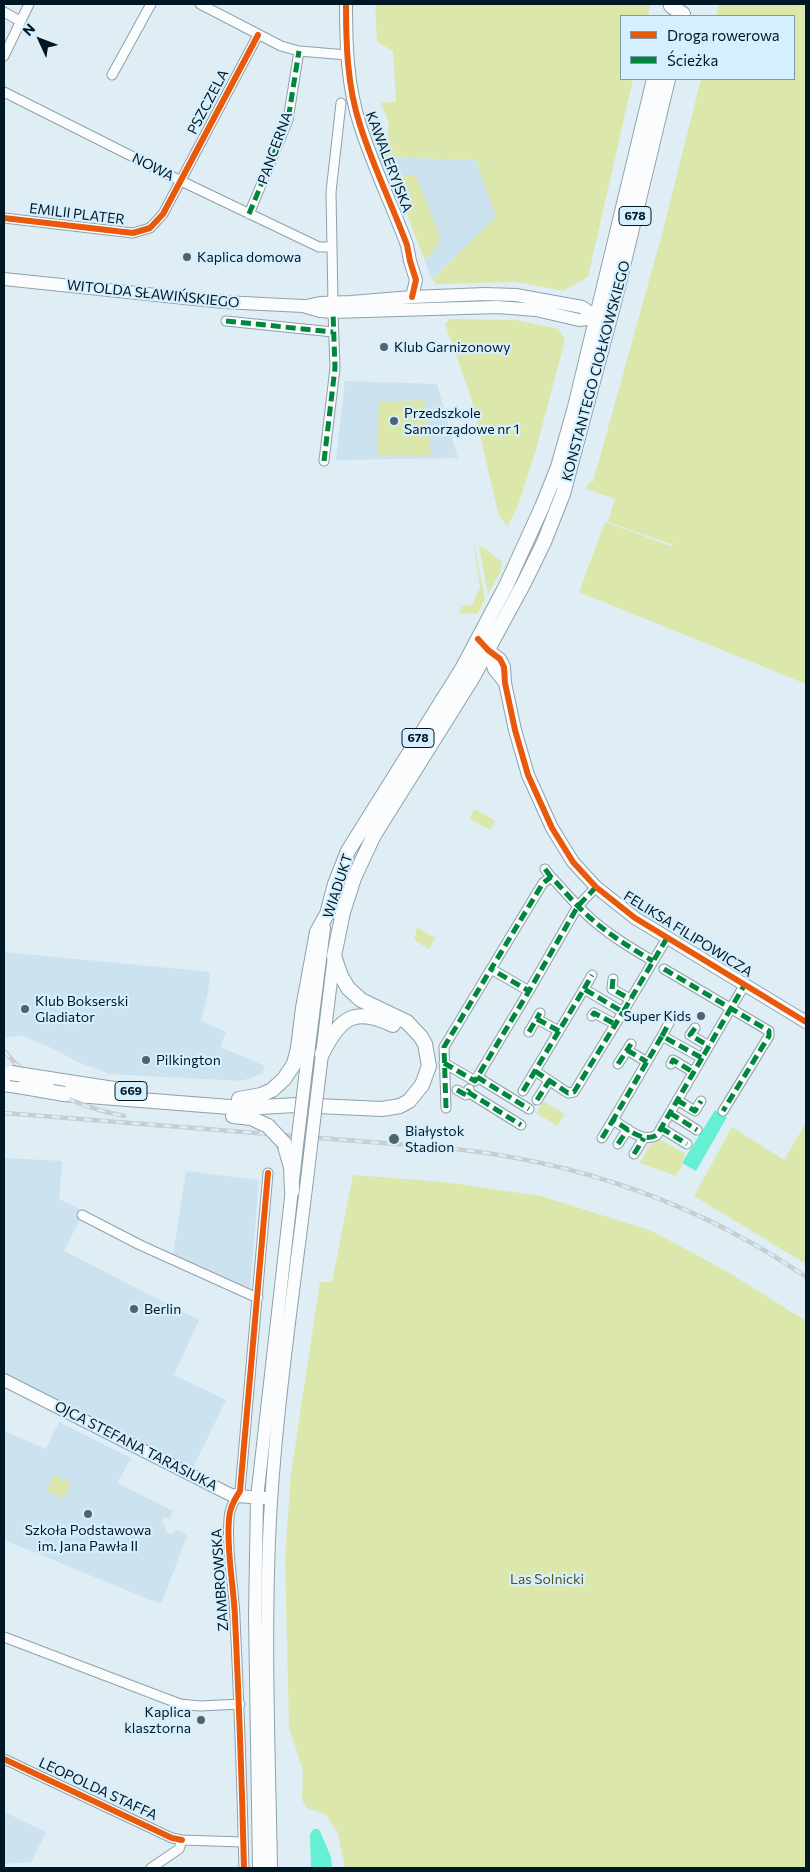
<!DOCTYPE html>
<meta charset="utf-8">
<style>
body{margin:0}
#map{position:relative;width:810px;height:1872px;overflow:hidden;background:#dfedf5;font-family:Commissioner,sans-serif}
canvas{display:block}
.frame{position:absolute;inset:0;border:5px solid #001825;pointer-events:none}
.legend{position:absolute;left:620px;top:15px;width:175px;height:65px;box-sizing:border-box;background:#d6effe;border:1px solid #8099a7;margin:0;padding:6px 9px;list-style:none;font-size:15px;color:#001825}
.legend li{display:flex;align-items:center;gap:10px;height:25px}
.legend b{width:25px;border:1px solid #8099a7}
.north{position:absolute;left:15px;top:15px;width:50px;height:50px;-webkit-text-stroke:4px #d6effe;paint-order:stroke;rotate:313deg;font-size:14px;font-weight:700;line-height:20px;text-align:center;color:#001825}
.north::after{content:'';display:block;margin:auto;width:18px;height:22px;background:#001825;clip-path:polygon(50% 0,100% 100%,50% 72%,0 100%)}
</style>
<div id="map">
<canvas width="810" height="1872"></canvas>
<div class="frame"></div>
<ul class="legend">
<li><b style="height:6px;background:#e8590c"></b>Droga rowerowa</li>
<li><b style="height:6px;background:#00873e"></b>Ścieżka</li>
</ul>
<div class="north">N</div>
</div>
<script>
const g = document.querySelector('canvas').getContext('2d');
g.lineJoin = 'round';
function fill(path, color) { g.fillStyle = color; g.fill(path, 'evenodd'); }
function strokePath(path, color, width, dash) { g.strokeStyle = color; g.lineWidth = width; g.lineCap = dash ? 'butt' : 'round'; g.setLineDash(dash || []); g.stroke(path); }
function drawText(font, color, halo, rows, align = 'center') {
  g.font = font + ' Commissioner,sans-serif'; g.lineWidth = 4.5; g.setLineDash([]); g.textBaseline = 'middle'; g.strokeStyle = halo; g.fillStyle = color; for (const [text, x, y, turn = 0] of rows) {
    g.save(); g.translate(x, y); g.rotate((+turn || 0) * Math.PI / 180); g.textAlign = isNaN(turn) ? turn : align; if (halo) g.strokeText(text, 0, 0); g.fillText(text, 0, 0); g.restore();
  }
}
fill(new Path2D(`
 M 385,157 L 476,160 L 497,217 L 432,279 L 424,259 L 429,257 L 399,175 L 394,179 Z
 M 345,381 L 437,384 L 458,458 L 336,460 Z
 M 4,952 L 210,972 L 208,992 L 201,1021 L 226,1032 L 220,1047 L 265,1066 L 262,1074 L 241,1081 L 110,1074 L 78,1062 L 54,1049 L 21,1035 L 4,1038 Z
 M 4,1158 L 62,1161 L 59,1199 L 84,1211 L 64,1251 L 199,1320 L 174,1375 L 226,1400 L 192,1470 L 4,1374 Z
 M 186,1171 L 259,1180 L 250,1289 L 173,1256 Z
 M 59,1422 L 131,1458 L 117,1483 L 173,1511 L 169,1519 L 164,1517 L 162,1522 L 166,1528 L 166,1532 L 171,1534 L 178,1530 L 187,1535 L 162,1602 L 158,1603 L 4,1540 L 4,1431 L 46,1449 Z
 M 4,1812 L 46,1832 L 31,1862 L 4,1864 Z`), '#cce2ef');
fill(new Path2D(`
 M 375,4 L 651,4 L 648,16 L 621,16 L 621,79 L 633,79 L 588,277 L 564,291 L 516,282 L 437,284 L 432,279 L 496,217 L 476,160 L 385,157 L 389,124 L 381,103 L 396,101 L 393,51 L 377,42 Z
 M 719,4 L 806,4 L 806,684 L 579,592 L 605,522 L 671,546 L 674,538 L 671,544 L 608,522 L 615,499 L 586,489 L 589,481 L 593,482 L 662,234 L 701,79 L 794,79 L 794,16 L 716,16 Z
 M 399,175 L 416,176 L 440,236 C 439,244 432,256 424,259 L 394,179 Z
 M 449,319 L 515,320 L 559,329 L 565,340 L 535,453 L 518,506 L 507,527 L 498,513 L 472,400 L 445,324 Z
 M 424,400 L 431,455 L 377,455 L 379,402 Z
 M 479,546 L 484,548 L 502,562 L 500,573 L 488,594 Z
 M 474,547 L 475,547 L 485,600 L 477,614 L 460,613 L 461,605 L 472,606 L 480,587 Z
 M 475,809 L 495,821 L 490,830 L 469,818 Z
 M 417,927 L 435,938 L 429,949 L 414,940 Z
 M 543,1101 L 565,1114 L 557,1126 L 536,1113 Z
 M 806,1123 L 806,1264 L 694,1196 L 732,1127 L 784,1160 Z
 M 661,1140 L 686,1154 L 681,1163 L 683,1165 L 676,1176 L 640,1163 L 650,1145 Z
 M 353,1175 L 444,1182 L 541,1196 L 652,1231 L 728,1272 L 806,1321 L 806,1868 L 345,1868 L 338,1833 L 325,1814 L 307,1808 L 302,1800 L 303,1770 L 289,1727 L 285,1558 L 291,1473 L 320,1282 L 332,1282 Z
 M 53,1475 L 71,1483 L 64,1498 L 47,1491 Z`), '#dce8ab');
fill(new Path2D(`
 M 715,1110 L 727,1117 L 696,1171 L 682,1163 Z
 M 314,1829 L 318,1829 L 320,1831 L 331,1857 L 332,1868 L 311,1868 L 310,1834 Z`), '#65f0d4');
const street = new Path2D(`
 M 200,4 L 281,46 L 299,51 L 347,55
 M 4,12 L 20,21
 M 4,56 L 29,4
 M 112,75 L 151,4
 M 4,92 L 181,181 L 319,247 L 331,247
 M 249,214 L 288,120 L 299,51
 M 4,218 L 133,233 L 150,228 L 163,214 L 258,35
 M 333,303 L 331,192 L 341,103
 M 226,321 L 333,332
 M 324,461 L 335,368 L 333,312
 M 545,869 L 551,877
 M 596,887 L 578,906 L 529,991 L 491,969 L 543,883 L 551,877 C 563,889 573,902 586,914 C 606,933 629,947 653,961
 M 664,969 L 769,1031 L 769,1036 L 723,1111
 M 613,979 L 612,989 L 630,999
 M 584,989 L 592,975
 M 592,1016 L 594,1013 L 615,1024
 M 537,1019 L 559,1031
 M 695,1028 L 690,1035 L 709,1046
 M 529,1032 L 540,1013
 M 662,1036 L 669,1023
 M 627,1050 L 647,1062
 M 702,1058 L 657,1135 C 643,1144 625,1127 613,1120 L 662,1036 L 702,1058 L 745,984
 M 444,1063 L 475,1081 L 529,991
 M 618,1064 L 631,1044
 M 671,1064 L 673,1060 L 693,1072
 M 535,1071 L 568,1093 L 574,1092 L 623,1012
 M 477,1077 L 529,1109
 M 457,1090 L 466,1095 L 469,1089
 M 523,1091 L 584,989 L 623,1012 L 667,938
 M 468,1092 L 521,1125
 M 537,1100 L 549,1081
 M 677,1100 L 695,1111 L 701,1101
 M 446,1108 L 444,1047 L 491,969
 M 670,1113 L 697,1130
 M 661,1128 L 687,1144
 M 602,1138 L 613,1120
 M 618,1144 L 628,1129
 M 634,1154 L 644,1138
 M 82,1215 L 140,1245 L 253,1296 L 258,1297
 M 4,1637 L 180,1704 L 200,1706 L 240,1704
 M 4,1759 L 172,1838 L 182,1840
 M 151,1868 L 179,1849 L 182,1840 L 243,1842
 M 244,1868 C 242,1785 239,1701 235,1618 C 234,1586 226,1551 229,1519 C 229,1509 234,1500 240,1491 L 268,1173`);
const secondary = new Path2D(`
 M 346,4 C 346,44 347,85 360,125 C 373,166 392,205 407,245 L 410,261 L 416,280 L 412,297
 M 4,279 L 223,302 L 303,306 L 320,311 L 333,312 L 497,307 L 536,310 L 579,320 L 596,318
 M 306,306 L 320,303 L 351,302 L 412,297 L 485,294 L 516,295 L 582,307 L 600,319
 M 481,642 L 488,650 L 500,659 L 504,667 L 505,683 L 515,730 L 528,775 L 552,828 L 573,862 L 596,887 L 635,918 L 806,1022
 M 488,650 L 494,669 L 505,683
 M 305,1078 L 324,928
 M 319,1079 L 334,956
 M 4,1380 L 229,1494 L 237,1496 L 264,1498
 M 259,1868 L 255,1615 L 257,1498 L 297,1145
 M 271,1868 C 269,1752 264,1634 270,1518 C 277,1394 297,1269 311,1146`);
const primary = new Path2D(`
 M 671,6 L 683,14
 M 322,1054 C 340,1018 354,1006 393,1025
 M 49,1079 L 114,1089
 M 4,1084 L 24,1087
 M 64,1094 L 242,1108 L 296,1105 L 382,1109 L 400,1106 L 409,1101 L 422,1085 L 429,1066 L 425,1044 L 421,1037 L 407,1022 L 361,1000 L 348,988 L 341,976 L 334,956 L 343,912 L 354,878 L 374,835 L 473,677 L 524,583 L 544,542 L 563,494 L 615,299 L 668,79
 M 239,1099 L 261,1095 L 272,1090 L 284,1079 L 294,1064 L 298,1048 L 303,1008 L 317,932 L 327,914 L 335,884 L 348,851 L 462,669 L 506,586 L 542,507 L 558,467 L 575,407 L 654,79
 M 233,1116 L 251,1118 L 268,1126
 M 284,1143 L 291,1167 L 292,1191`);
strokePath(street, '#8ea1aa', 11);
strokePath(secondary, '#8ea1aa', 14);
strokePath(primary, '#8ea1aa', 16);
strokePath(street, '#fafcfe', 9);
strokePath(secondary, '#fafcfe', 12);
strokePath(primary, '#fafcfe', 14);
const rail = new Path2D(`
 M 4,1051 C 35,1088 77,1107 124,1116
 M 4,1113 L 446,1148 C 576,1161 698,1203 806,1277`);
strokePath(rail, '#c8cdd0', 4.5);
strokePath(rail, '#d6effe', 2.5, [8]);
const secondaryBridge = new Path2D(`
 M 297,1145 L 305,1078
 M 311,1146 L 319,1079`);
const primaryBridge = new Path2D(`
 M 11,1073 L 49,1079
 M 24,1087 L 64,1094
 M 268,1126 L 284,1143`);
strokePath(secondaryBridge, '#8ea1aa', 14, []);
strokePath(primaryBridge, '#8ea1aa', 16, []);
strokePath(secondaryBridge, '#fafcfe', 12);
strokePath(primaryBridge, '#fafcfe', 14);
strokePath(new Path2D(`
 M 249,214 L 288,120 L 299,51
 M 226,321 L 333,332
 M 324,461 L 335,368 L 333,312
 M 545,869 L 551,877
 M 596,887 L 578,906 L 529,991 L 491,969 L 543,883 L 551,877 C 563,889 573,902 586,914 C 606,933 629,947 653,961
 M 664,969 L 769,1031 L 769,1036 L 723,1111
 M 613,979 L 612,989 L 630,999
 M 584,989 L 592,975
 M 592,1016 L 594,1013 L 615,1024
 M 537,1019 L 559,1031
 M 695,1028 L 690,1035 L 709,1046
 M 529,1032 L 540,1013
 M 662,1036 L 669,1023
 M 627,1050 L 647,1062
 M 702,1058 L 657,1135 C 643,1144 625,1127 613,1120 L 662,1036 L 702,1058 L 745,984
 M 444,1063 L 475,1081 L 529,991
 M 618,1064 L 631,1044
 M 671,1064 L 673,1060 L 693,1072
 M 535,1071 L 568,1093 L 574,1092 L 623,1012
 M 477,1077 L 529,1109
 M 457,1090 L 466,1095 L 469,1089
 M 523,1091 L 584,989 L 623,1012 L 667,938
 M 468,1092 L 521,1125
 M 537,1100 L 549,1081
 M 677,1100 L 695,1111 L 701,1101
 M 446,1108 L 444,1047 L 491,969
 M 670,1113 L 697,1130
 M 661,1128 L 687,1144
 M 602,1138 L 613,1120
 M 618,1144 L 628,1129
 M 634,1154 L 644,1138`), '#00873e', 5, [10, 5]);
strokePath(new Path2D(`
 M 346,4 C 346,44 347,85 360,125 C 373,166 392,205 407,245 L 410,261 L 416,280 L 412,297
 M 4,218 L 133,233 L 150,228 L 163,214 L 258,35
 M 478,639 L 488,650 L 500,659 L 504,667 L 505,683 L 515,730 L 528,775 L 552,828 L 573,862 L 596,887 L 635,918 L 806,1022
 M 4,1759 L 172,1838 L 182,1840
 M 244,1868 C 242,1785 239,1701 235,1618 C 234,1586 226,1551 229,1519 C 229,1509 234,1500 240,1491 L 268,1173`), '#e8590c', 6);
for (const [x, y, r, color] of [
 [187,257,5,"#4e636e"],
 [384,347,5,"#4e636e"],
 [394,421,5,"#4e636e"],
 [25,1009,5,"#4e636e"],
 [701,1016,5,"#4e636e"],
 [146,1060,5,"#4e636e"],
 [394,1139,6,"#4e636e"],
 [134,1309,5,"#4e636e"],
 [88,1514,5,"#4e636e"],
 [201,1720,5,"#4e636e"]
]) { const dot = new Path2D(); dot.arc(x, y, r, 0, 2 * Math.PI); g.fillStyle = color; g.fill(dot); strokePath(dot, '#d6effe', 2); }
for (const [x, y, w] of [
 [635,216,32],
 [418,738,32],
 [131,1091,32]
]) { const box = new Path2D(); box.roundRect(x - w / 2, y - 9.5, w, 19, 4); g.fillStyle = '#d6effe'; g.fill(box); strokePath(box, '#001825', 1); }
drawText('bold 12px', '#001825', null, [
 ["678",635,216],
 ["678",418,738],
 ["669",131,1091]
]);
drawText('14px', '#001825', '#d6effe', [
 ["PSZCZELA",208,102,-62],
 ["PANCERNA",275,148,-70],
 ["KAWALERYJSKA",389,162,69],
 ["NOWA",153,167,27],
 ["EMILII PLATER",77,214,7],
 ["WITOLDA SŁAWIŃSKIEGO",153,294,6],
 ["KONSTANTEGO CIOŁKOWSKIEGO",596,371,-75],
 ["WIADUKT",338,886,-72],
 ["FELIKSA FILIPOWICZA",688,934,32],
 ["OJCA STEFANA TARASIUKA",136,1446,27],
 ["ZAMBROWSKA",220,1580,-94],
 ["LEOPOLDA STAFFA",98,1789,25]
]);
drawText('14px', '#001825', '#d6effe', [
 ["Kaplica domowa",197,257],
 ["Klub Garnizonowy",394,347],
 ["Przedszkole",404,413],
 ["Samorządowe nr 1",404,429],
 ["Klub Bokserski",35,1001],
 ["Gladiator",35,1017],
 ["Super Kids",691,1016,"right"],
 ["Pilkington",156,1060],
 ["Białystok",405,1131],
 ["Stadion",405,1147],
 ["Berlin",144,1309],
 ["Szkoła Podstawowa",88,1530,"center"],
 ["im. Jana Pawła II",88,1546,"center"],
 ["Kaplica",191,1712,"right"],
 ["klasztorna",191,1728,"right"]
], 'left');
drawText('14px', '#50541f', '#d6effe', [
 ["Las Solnicki",547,1579]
]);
</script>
